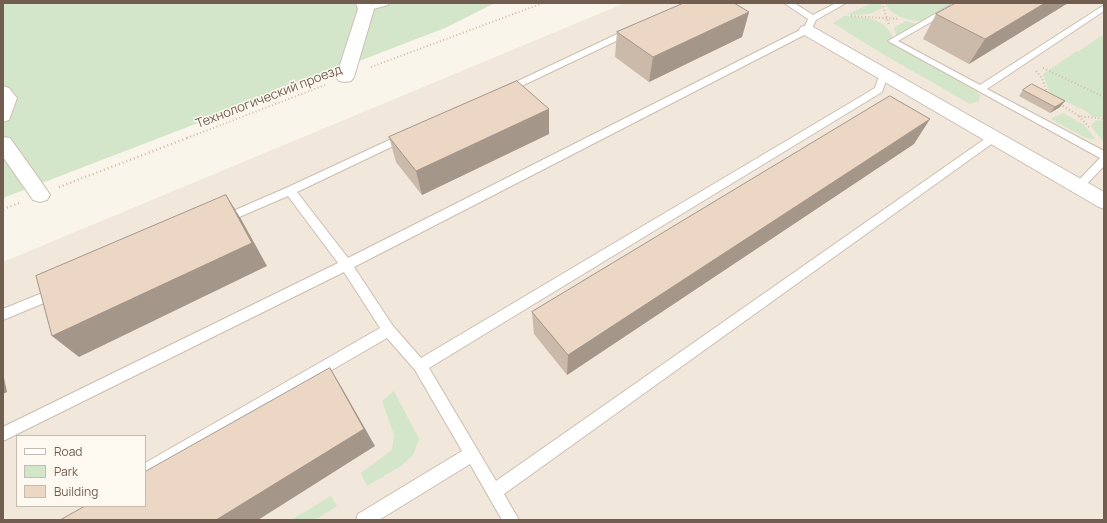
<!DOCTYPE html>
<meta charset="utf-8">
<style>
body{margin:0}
#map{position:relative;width:1107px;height:523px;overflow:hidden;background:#faf5ea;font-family:Manrope,sans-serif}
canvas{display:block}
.frame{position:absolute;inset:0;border:4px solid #725e51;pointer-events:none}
.legend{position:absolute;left:16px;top:435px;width:130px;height:72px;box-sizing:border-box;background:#fdf9f0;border:1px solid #c5bbb0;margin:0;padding:5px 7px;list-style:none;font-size:12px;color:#725e51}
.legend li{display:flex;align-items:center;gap:8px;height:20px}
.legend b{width:20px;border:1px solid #c5bbb0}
</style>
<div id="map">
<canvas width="1107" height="523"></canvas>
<div class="frame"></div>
<ul class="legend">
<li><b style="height:5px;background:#fff"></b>Road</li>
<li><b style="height:11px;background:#d4e6ca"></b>Park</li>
<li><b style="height:11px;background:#ecd7c5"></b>Building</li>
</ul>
</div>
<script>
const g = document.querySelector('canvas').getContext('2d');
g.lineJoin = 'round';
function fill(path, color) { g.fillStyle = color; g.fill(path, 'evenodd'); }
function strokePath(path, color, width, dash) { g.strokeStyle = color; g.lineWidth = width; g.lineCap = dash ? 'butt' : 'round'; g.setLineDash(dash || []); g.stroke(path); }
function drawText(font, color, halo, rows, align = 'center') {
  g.font = font + ' Manrope,sans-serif'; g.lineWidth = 3; g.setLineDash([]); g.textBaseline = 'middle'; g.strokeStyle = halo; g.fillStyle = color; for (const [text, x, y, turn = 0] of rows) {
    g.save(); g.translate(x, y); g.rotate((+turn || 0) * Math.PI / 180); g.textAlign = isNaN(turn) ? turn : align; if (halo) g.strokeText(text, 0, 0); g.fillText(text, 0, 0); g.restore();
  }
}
fill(new Path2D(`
 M 625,3 L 1104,3 L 1104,520 L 3,520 L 3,262 ZM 17,436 L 145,436 L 145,506 L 17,506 Z`), '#f1e7da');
fill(new Path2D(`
 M 3,3 L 495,3 L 445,28 L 3,198 Z
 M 872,3 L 880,3 L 882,8 L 869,14 L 846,15 Z
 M 885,3 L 957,3 L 923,22 C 907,19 893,18 885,3 Z
 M 844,16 C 870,18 885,17 897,44 L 977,92 L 980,95 L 979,101 L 970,104 L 881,53 L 833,23 Z
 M 905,21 L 925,26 L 898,42 L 894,28 Z
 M 1104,34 L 1104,117 L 1093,117 L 1086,111 L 1050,94 L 1043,74 L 1077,51 L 1082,53 L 1079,51 Z
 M 1063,113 L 1084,125 L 1096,140 L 1084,137 L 1051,119 Z
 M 1096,120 L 1104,121 L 1103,141 L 1091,126 Z
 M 394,391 L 419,439 L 413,455 L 401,466 L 367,486 L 361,473 L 392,450 L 394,435 L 382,401 Z
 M 331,496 L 337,506 L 315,520 L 291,520 Z`), '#d4e6ca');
const service = new Path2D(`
 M 377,3 L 389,3 L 388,5 L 366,11 L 362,9 Z
 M 784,3 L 794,3 L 813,15 L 836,3 L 846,3 L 816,20 L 810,32 L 354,267 L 393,326 L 421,358 L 875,88 L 880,73 L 886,73 L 888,75 L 882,92 L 429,368 L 496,481 L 989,136 L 997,136 L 998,138 L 997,140 L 504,494 L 519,520 L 502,520 L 470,464 L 379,520 L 356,520 L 358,514 L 462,451 L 415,370 L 387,338 L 145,479 L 145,463 L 380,328 L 344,272 L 3,441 L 3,427 L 338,263 L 288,196 L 223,224 L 219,223 L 217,220 L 219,217 L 286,188 L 400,135 L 408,135 L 409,137 L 408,139 L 297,192 L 348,258 L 804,28 L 808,19 Z
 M 954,3 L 964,3 L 898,41 L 980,85 L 1104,5 L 1104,11 L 987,89 L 1104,151 L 1104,166 L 1082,189 L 1074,189 L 1073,186 L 1100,158 L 888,41 Z
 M 630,28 L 634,31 L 633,33 L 509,92 L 503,92 L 501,90 L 503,88 Z
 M 57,287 L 61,288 L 63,292 L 61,296 L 3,320 L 3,309 Z`);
const minor = new Path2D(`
 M 356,3 L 372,3 L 374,9 L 354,77 L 351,81 L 345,82 L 339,81 L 336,77 L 358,9 Z
 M 807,25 L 813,27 L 1104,192 L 1104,209 L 1097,206 L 801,33 L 799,30 L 801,27 Z
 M 3,86 L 9,88 L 17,98 L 9,120 L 3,122 Z
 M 3,137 L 10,138 L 47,190 L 50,195 L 47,200 L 40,202 L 33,200 L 3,157 Z`);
strokePath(service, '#cbbeb1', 2);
strokePath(minor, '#cbbeb1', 2);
strokePath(new Path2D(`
 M 882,3 L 889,25
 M 851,16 L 900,19
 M 371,67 L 543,3
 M 1043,68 L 1104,97
 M 1036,71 L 1042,78 L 1047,93
 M 1060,104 L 1079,116 L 1104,119
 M 1079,116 L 1089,127
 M 187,138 L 325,85`), '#d1bba8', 2, [1, 2.5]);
strokePath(new Path2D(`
 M 59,187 L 190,137
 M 3,209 L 19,203`), '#d1bba8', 2.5, [1, 3]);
fill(service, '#fff');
fill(minor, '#fff');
fill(new Path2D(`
 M 1068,3 L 969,64 L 923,39 L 936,14 Z
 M 749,12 L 742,37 L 649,82 L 615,57 L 617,32 Z
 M 1023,90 L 1060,107 L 1050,113 L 1019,96 Z
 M 549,134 L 422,195 L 396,162 L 389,137 Z
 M 914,144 L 567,375 L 534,334 L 532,312 Z`), '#cbb9a9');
fill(new Path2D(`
 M 1045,3 L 1068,3 L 969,64 L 985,39 Z
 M 749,12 L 742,37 L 649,82 L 653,57 Z
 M 1065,101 L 1060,107 L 1050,113 L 1055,107 Z
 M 549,109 L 549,134 L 422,195 L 416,171 Z
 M 930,119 L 914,144 L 567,375 L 568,355 Z
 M 226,195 L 241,219 L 267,266 L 79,357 L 52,336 Z
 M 330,368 L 342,388 L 375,446 L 258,520 L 216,520 Z
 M 3,373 L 7,392 L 3,394 Z`), '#a5968a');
const building = new Path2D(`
 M 684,3 L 734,3 L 749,12 L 653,57 L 617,32 Z
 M 956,3 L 1045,3 L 985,39 L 936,14 Z
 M 517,81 L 549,109 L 416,171 L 389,137 Z
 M 1032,84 L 1065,101 L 1055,107 L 1023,90 Z
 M 890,96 L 930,119 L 568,355 L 532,312 Z
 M 226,195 L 252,243 L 52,336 L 36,276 Z
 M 330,368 L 364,429 L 216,520 L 60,520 L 85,506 L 145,506 L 145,472 Z`);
fill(building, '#ecd7c5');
strokePath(building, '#a5968a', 1);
drawText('13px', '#725e51', '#fdf9f0', [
 ["Технологический проезд",269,97,-21]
]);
</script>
